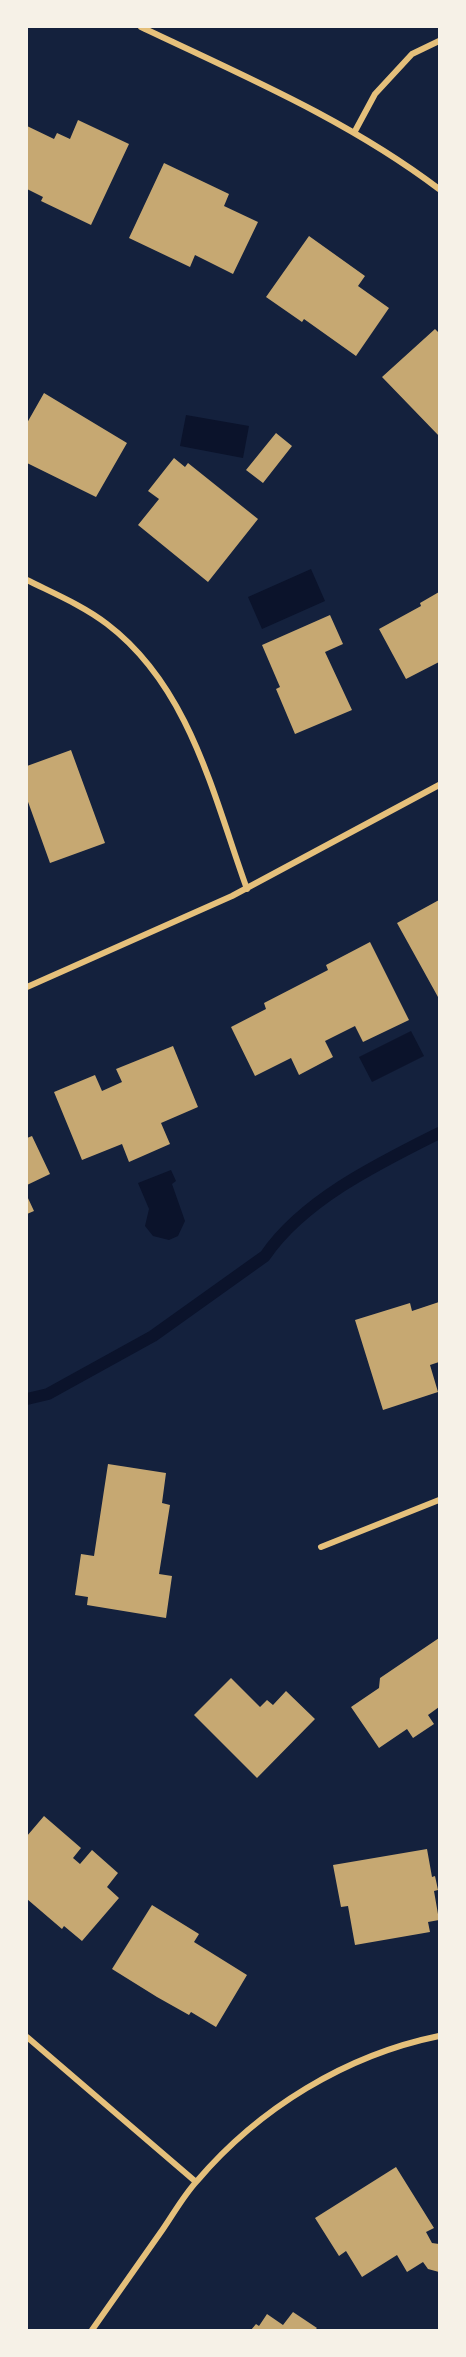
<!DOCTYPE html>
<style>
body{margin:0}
#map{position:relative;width:466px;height:2357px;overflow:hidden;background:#14213d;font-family:Barlow,sans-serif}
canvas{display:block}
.frame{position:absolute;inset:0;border:28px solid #f6f1e7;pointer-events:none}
</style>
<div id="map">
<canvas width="466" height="2357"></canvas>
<div class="frame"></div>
</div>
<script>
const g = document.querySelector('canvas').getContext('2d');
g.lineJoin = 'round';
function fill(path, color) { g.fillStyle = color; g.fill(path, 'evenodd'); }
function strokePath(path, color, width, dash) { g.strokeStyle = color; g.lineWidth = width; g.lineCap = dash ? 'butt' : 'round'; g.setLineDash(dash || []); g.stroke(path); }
fill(new Path2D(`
 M 186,415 L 249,426 L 243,458 L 180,446 Z
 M 311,569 L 325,601 L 262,629 L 248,597 Z
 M 411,1031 L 424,1056 L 372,1082 L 359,1057 Z
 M 171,1170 L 176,1181 L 172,1184 L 185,1221 L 178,1236 L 169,1240 L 153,1236 L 145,1226 L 149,1209 L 138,1183 Z`), '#0b132b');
strokePath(new Path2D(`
 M 27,1399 L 48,1394 L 153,1336 L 265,1256 C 303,1200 379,1163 439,1133`), '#0b132b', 12);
fill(new Path2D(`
 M 78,120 L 129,144 L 91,225 L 41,201 L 43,197 L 27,189 L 27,126 L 54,139 L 57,133 L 70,139 Z
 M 164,163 L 229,194 L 224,206 L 258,222 L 233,274 L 195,255 L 190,267 L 129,238 Z
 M 309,236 L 365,276 L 358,286 L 389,308 L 356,356 L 304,319 L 302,322 L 266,297 Z
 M 435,329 L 439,333 L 439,436 L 382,377 Z
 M 44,393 L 127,443 L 96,497 L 27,463 L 27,423 Z
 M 276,433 L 292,446 L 263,483 L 246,470 Z
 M 174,458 L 185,467 L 188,463 L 258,519 L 208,582 L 138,525 L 159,499 L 148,491 Z
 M 439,592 L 439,662 L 406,679 L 379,629 L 421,606 L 420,603 Z
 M 330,615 L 343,644 L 325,652 L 352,710 L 295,734 L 276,689 L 280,687 L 262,645 Z
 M 71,750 L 105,843 L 50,863 L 27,799 L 27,766 Z
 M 439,900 L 439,996 L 438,997 L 397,923 Z
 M 370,942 L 409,1020 L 363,1042 L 355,1026 L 325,1041 L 333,1057 L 299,1075 L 291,1058 L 255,1076 L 231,1027 L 266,1009 L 264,1003 L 328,970 L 326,965 Z
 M 173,1046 L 198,1107 L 161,1123 L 170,1144 L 129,1162 L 122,1144 L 82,1160 L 54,1092 L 95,1075 L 102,1091 L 122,1082 L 116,1069 Z
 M 32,1136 L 50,1174 L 27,1185 L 27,1138 Z
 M 27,1196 L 34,1211 L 27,1214 Z
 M 439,1302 L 439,1362 L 430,1365 L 438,1392 L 383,1410 L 355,1320 L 410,1303 L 412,1311 Z
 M 108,1464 L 166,1473 L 162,1503 L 170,1505 L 159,1574 L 172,1576 L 166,1618 L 87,1605 L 88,1597 L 75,1595 L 81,1554 L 94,1556 Z
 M 439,1638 L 439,1707 L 428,1715 L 434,1724 L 413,1738 L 407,1729 L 379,1748 L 351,1707 L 379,1688 L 380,1678 Z
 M 231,1678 L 260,1707 L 267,1700 L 273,1705 L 286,1691 L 315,1719 L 257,1778 L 194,1715 Z
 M 44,1816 L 81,1848 L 73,1858 L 80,1864 L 92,1850 L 118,1873 L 107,1887 L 119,1898 L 82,1941 L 64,1926 L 62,1929 L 27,1899 L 27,1836 Z
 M 427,1849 L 432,1877 L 435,1876 L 438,1890 L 434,1891 L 439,1920 L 428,1922 L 430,1932 L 355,1945 L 348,1906 L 341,1907 L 333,1865 Z
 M 152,1905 L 199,1934 L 194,1942 L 247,1975 L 216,2027 L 191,2012 L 189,2015 L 157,1997 L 112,1969 Z
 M 396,2167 L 434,2228 L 426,2232 L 432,2243 L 439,2244 L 439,2272 L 428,2269 L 423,2262 L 407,2272 L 397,2255 L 362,2277 L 346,2251 L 339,2256 L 315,2218 Z
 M 293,2312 L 317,2328 L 315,2330 L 251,2330 L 256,2324 L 259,2326 L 267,2314 L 283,2325 Z`), '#c6a872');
strokePath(new Path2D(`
 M 141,27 C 244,76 348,120 439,189
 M 354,133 L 375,94 L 412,54 L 439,41
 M 27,580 C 53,593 84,606 107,624 C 190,687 213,795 247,889
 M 27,987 L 232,896 L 439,785
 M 321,1547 L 439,1500
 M 27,2037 L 196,2182
 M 92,2330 C 116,2296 139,2263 163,2229 C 174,2213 184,2195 197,2181 C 259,2108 346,2055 439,2036`), '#e5c07b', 6);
</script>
